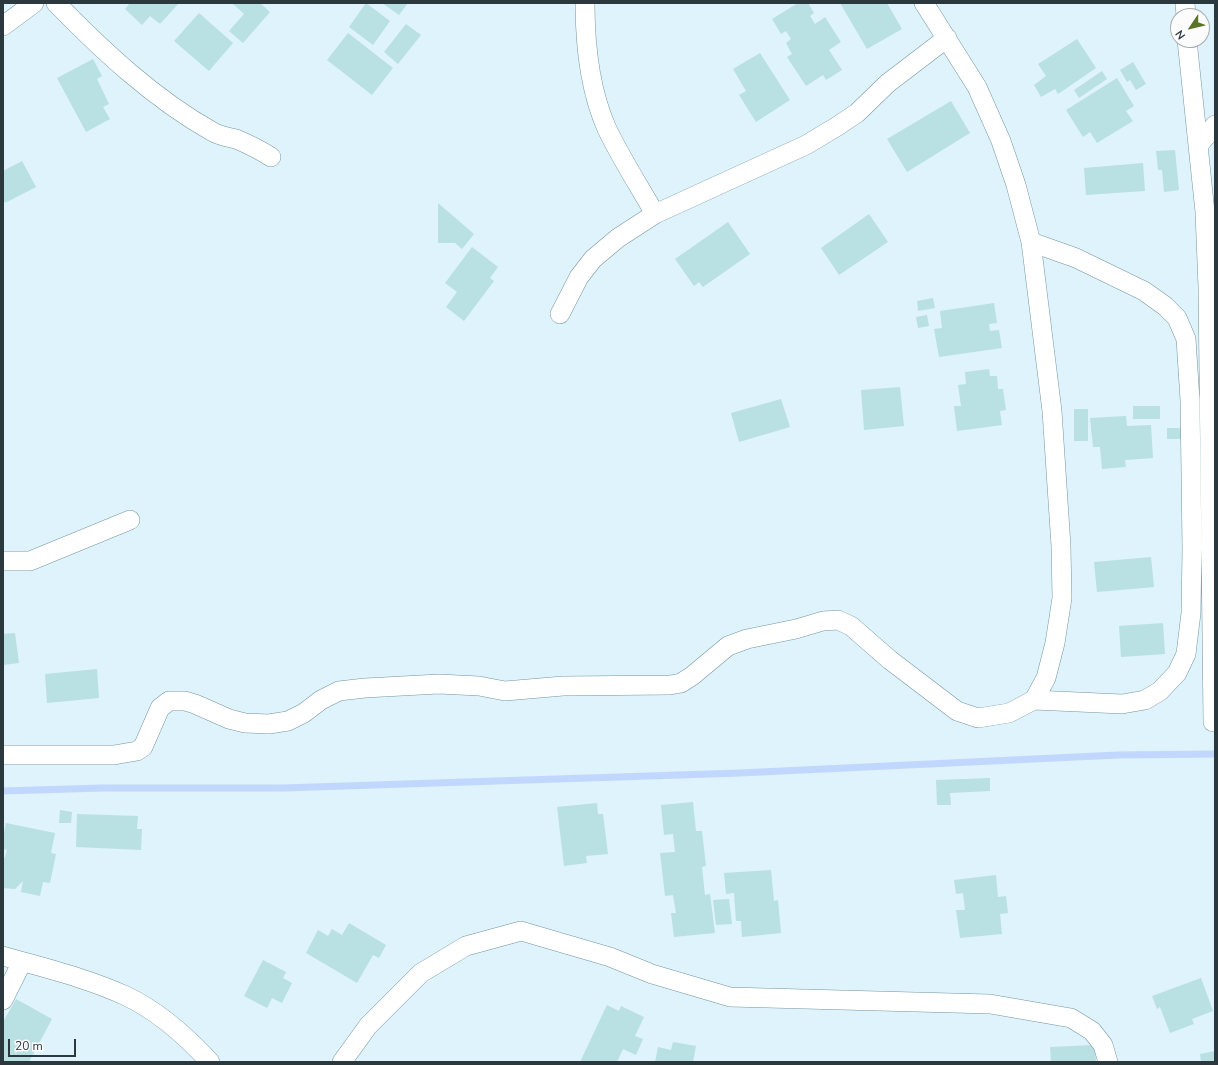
<!DOCTYPE html>
<style>
body{margin:0}
#map{position:relative;width:1218px;height:1065px;overflow:hidden;background:#def3fb;font-family:"Nunito Sans",sans-serif}
canvas{display:block}
.frame{position:absolute;inset:0;border:4px solid #2b393f;pointer-events:none}
.north{position:absolute;left:1170px;top:8px;width:40px;height:40px;box-sizing:border-box;background:#fcfcfc;border:1px solid #a8aeb0;border-radius:50%;rotate:235deg;font-size:11px;font-weight:700;line-height:16px;text-align:center;color:#2b393f}
.north::after{content:'';display:block;margin:auto;width:14px;height:18px;background:#597327;clip-path:polygon(50% 0,100% 100%,50% 72%,0 100%)}
.scale{position:absolute;left:8px;top:1039px;width:68px;height:18px;box-sizing:border-box;border:2px solid #2b393f;border-top:0;padding-left:5px;font-size:12px;line-height:14px;white-space:nowrap;color:#2b393f;-webkit-text-stroke:3px #fcfcfc;paint-order:stroke}
</style>
<div id="map">
<canvas width="1218" height="1065"></canvas>
<div class="frame"></div>
<div class="north">N</div>
<div class="scale">20 m</div>
</div>
<script>
const g = document.querySelector('canvas').getContext('2d');
g.lineJoin = 'round';
function strokePath(path, color, width, dash) { g.strokeStyle = color; g.lineWidth = width; g.lineCap = dash ? 'butt' : 'round'; g.setLineDash(dash || []); g.stroke(path); }
function fill(path, color) { g.fillStyle = color; g.fill(path, 'evenodd'); }
strokePath(new Path2D(`
 M 3,791 L 102,788 L 283,788 L 740,773 L 1118,755 L 1215,754`), '#c1d7fe', 7);
fill(new Path2D(`
 M 130,3 L 179,3 L 160,24 L 150,16 L 142,25 L 125,9 Z
 M 232,3 L 260,3 L 270,12 L 243,43 L 229,31 L 244,14 Z
 M 366,3 L 390,21 L 373,45 L 349,27 Z
 M 382,3 L 408,3 L 399,15 Z
 M 798,3 L 808,3 L 814,13 L 810,16 L 815,24 L 825,17 L 841,42 L 829,50 L 842,70 L 826,80 L 823,75 L 806,86 L 787,57 L 792,54 L 786,43 L 791,39 L 786,31 L 781,34 L 772,19 Z
 M 840,3 L 887,3 L 902,29 L 867,49 Z
 M 199,13 L 233,43 L 209,71 L 174,41 Z
 M 406,24 L 421,35 L 398,64 L 384,52 Z
 M 348,33 L 393,68 L 372,95 L 327,60 Z
 M 1077,39 L 1096,68 L 1058,94 L 1055,89 L 1041,97 L 1034,85 L 1046,76 L 1038,64 Z
 M 760,53 L 790,100 L 756,122 L 739,95 L 746,91 L 733,69 Z
 M 93,59 L 102,76 L 97,79 L 109,104 L 103,107 L 110,119 L 86,132 L 57,78 Z
 M 1133,62 L 1146,84 L 1136,90 L 1130,80 L 1127,82 L 1120,70 Z
 M 1102,71 L 1107,79 L 1079,98 L 1074,90 Z
 M 1117,78 L 1134,106 L 1126,111 L 1133,121 L 1097,143 L 1090,132 L 1083,137 L 1066,110 Z
 M 951,101 L 970,133 L 907,172 L 887,139 Z
 M 1175,150 L 1179,190 L 1164,192 L 1162,170 L 1158,170 L 1156,151 Z
 M 22,161 L 36,187 L 5,203 L 3,199 L 3,171 Z
 M 1143,163 L 1145,191 L 1086,195 L 1084,168 Z
 M 438,203 L 474,234 L 462,249 L 455,243 L 438,243 Z
 M 869,214 L 888,242 L 839,275 L 821,248 Z
 M 728,222 L 750,254 L 703,287 L 699,282 L 694,286 L 675,259 Z
 M 472,247 L 498,267 L 490,278 L 494,281 L 464,321 L 446,307 L 457,292 L 445,283 Z
 M 933,298 L 935,308 L 918,311 L 917,301 Z
 M 994,303 L 997,323 L 989,324 L 990,331 L 999,330 L 1002,348 L 939,357 L 934,329 L 942,328 L 940,311 Z
 M 927,315 L 929,326 L 918,328 L 916,317 Z
 M 989,369 L 990,376 L 997,376 L 998,389 L 1003,389 L 1006,410 L 1000,411 L 1002,425 L 957,431 L 954,406 L 961,406 L 958,385 L 966,384 L 965,372 Z
 M 900,387 L 904,426 L 864,430 L 861,390 Z
 M 781,399 L 790,427 L 739,442 L 731,413 Z
 M 1133,406 L 1160,406 L 1160,419 L 1133,419 Z
 M 1074,409 L 1088,409 L 1088,441 L 1074,441 Z
 M 1126,416 L 1127,426 L 1151,425 L 1153,458 L 1125,460 L 1126,467 L 1102,469 L 1100,447 L 1093,447 L 1090,418 Z
 M 1167,428 L 1181,428 L 1182,439 L 1167,439 Z
 M 1151,557 L 1154,587 L 1097,592 L 1094,562 Z
 M 1163,623 L 1165,654 L 1121,657 L 1119,626 Z
 M 15,633 L 19,663 L 3,665 L 3,634 Z
 M 97,669 L 99,698 L 47,703 L 45,674 Z
 M 990,778 L 990,791 L 950,793 L 951,805 L 937,805 L 936,780 Z
 M 693,802 L 696,831 L 702,831 L 706,866 L 702,867 L 705,895 L 710,894 L 715,933 L 674,937 L 671,913 L 676,913 L 673,895 L 665,896 L 660,853 L 675,852 L 673,834 L 664,835 L 661,805 Z
 M 597,803 L 598,814 L 603,814 L 608,854 L 586,856 L 587,863 L 564,866 L 557,807 Z
 M 60,810 L 72,812 L 71,823 L 59,823 Z
 M 77,814 L 138,816 L 137,829 L 142,829 L 141,850 L 76,847 Z
 M 6,823 L 55,833 L 51,853 L 56,854 L 50,883 L 43,882 L 40,896 L 21,892 L 23,881 L 15,889 L 3,888 L 3,859 L 5,857 L 7,850 L 3,849 L 3,838 Z
 M 771,870 L 774,901 L 778,900 L 781,933 L 742,937 L 741,921 L 736,921 L 734,893 L 726,894 L 724,873 Z
 M 996,875 L 998,897 L 1006,896 L 1008,913 L 1000,914 L 1002,934 L 960,938 L 956,910 L 965,910 L 963,893 L 956,894 L 954,880 Z
 M 729,899 L 732,924 L 716,925 L 713,900 Z
 M 349,923 L 386,945 L 379,958 L 373,955 L 357,983 L 306,953 L 318,930 L 328,936 L 332,929 L 342,935 Z
 M 263,960 L 286,972 L 283,978 L 292,983 L 282,1003 L 272,998 L 267,1008 L 244,996 Z
 M 1201,978 L 1213,1011 L 1192,1019 L 1194,1024 L 1170,1033 L 1160,1007 L 1157,1009 L 1152,996 Z
 M 16,999 L 52,1019 L 29,1062 L 3,1062 L 3,1022 Z
 M 607,1005 L 619,1011 L 621,1006 L 644,1017 L 635,1036 L 643,1039 L 636,1055 L 623,1049 L 617,1062 L 580,1062 Z
 M 673,1042 L 696,1046 L 693,1062 L 655,1062 L 658,1047 L 671,1050 Z
 M 1095,1045 L 1096,1062 L 1051,1062 L 1050,1047 Z
 M 1215,1051 L 1215,1062 L 1201,1062 L 1200,1054 Z`), '#b9e0e3');
const street = new Path2D(`
 M 56,3 C 103,51 154,99 213,132 C 220,136 228,137 236,139 C 248,144 260,150 271,157
 M 585,3 C 585,44 590,91 607,129 C 621,158 639,186 655,214
 M 1185,3 L 1186,16
 M 3,26 L 34,3
 M 1187,40 L 1205,212 L 1208,287 L 1213,722
 M 1198,146 L 1215,125
 M 1031,242 L 1076,258 L 1144,291 L 1165,306 L 1177,318 L 1186,339 L 1190,400 L 1192,549 L 1191,613 L 1186,654 L 1177,673 L 1160,691 L 1145,700 L 1122,704 L 1034,700
 M 560,314 L 579,277 L 593,259 L 618,238 L 655,214 L 806,145 L 836,127 L 857,113 L 888,83 L 947,38
 M 3,561 L 30,561 L 130,520
 M 3,755 L 114,755 L 137,751 L 143,747 L 160,708 L 169,701 L 185,701 L 195,704 L 229,719 L 245,723 L 269,724 L 288,721 L 304,713 L 321,700 L 339,691 L 365,688 L 439,684 L 479,686 L 505,691 L 563,686 L 670,685 L 681,683 L 692,676 L 728,646 L 747,639 L 796,629 L 823,621 L 838,620 L 851,626 L 890,660 L 957,711 L 978,718 L 1009,713 L 1034,700 L 1046,678 L 1055,643 L 1062,598 L 1061,546 L 1052,411 L 1031,242 L 1016,185 L 1001,141 L 977,87 L 924,3
 M 3,956 C 44,968 87,978 126,996 C 158,1011 186,1036 210,1062
 M 3,1000 L 22,962
 M 342,1062 L 368,1026 L 421,973 L 466,946 L 521,931 L 610,957 L 652,974 L 730,997 L 990,1004 L 1071,1018 L 1092,1031 L 1103,1045 L 1108,1062`);
strokePath(street, '#7495a1', 20);
strokePath(street, '#fff', 19);
</script>
